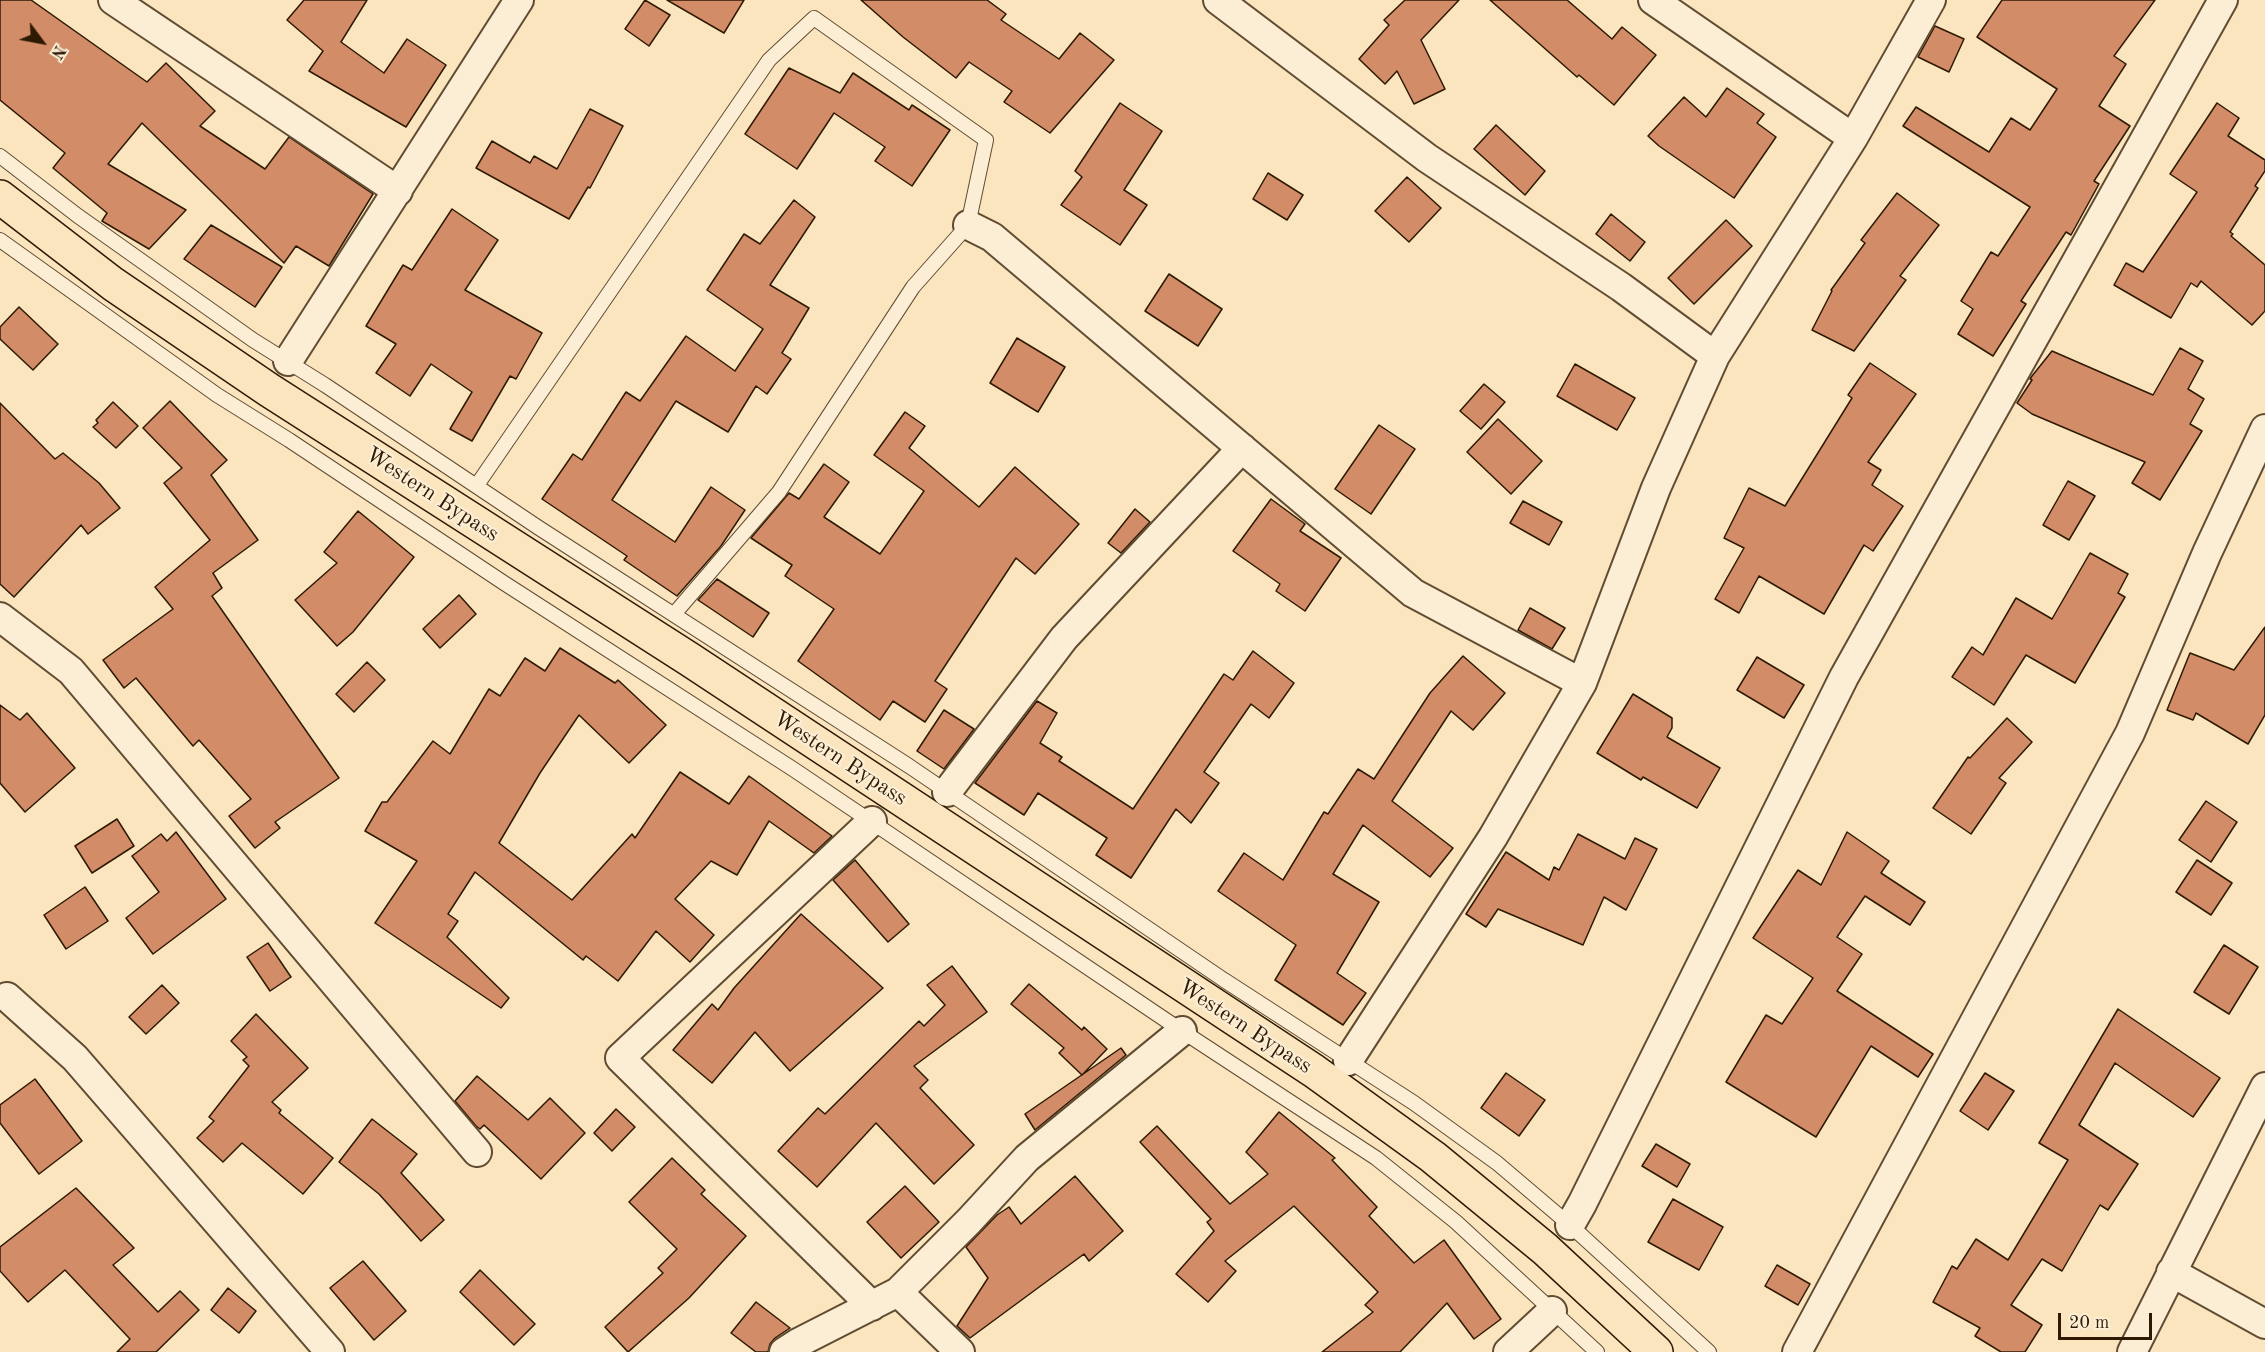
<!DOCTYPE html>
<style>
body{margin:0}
#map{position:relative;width:2265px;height:1352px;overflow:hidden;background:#fae5bf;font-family:"Old Standard TT",serif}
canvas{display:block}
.north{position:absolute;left:12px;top:12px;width:60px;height:60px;-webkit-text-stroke:4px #fceed5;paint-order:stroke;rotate:122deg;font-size:16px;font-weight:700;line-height:24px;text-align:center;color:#2e1903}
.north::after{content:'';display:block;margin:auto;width:21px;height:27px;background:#2e1903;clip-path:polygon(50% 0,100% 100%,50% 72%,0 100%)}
.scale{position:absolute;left:2058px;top:1313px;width:94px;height:27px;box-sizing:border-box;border:3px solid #2e1903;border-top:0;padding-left:8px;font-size:18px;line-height:21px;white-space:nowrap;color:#2e1903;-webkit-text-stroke:4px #fceed5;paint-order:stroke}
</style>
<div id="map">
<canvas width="2265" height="1352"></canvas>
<div class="north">N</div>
<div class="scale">20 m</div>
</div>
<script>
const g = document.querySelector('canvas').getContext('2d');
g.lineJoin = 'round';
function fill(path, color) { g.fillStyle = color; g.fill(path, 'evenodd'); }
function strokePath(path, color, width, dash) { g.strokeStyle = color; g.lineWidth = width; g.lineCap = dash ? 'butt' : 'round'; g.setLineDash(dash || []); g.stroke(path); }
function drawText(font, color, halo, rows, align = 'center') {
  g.font = font + ' "Old Standard TT",serif'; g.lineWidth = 4.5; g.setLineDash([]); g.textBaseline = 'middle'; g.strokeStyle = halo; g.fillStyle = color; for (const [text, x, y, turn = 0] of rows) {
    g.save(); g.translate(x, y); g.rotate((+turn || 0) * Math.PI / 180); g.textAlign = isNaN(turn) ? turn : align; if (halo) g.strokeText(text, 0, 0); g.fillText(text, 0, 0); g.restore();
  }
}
const building = new Path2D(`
 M 0,0 L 31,0 L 147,82 L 166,63 L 215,111 L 200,126 L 265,169 L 289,137 L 373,194 L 329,266 L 296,246 L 284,263 L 142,123 L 108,164 L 186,210 L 149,249 L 102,221 L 107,213 L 53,168 L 65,153 L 0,100 Z
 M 304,0 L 367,0 L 341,42 L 384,73 L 407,39 L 446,65 L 406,127 L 309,71 L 323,51 L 287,20 Z
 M 645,0 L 670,15 L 649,46 L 625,29 Z
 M 667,0 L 744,0 L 724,33 Z
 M 861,0 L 987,0 L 1006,14 L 1001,20 L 1059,59 L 1080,33 L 1114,60 L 1050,133 L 1004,102 L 1012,91 L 969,62 L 956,78 L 903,37 Z
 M 1405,0 L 1459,0 L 1421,40 L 1445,89 L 1414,104 L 1397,71 L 1385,84 L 1359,59 L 1389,25 L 1384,20 Z
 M 1490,0 L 1567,0 L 1612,39 L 1622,27 L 1656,55 L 1614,105 L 1579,75 L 1577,77 Z
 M 2002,0 L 2155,0 L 2114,56 L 2126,64 L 2099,106 L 2130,126 L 2094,181 L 2099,184 L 2071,235 L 2066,232 L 2021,301 L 2026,304 L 1993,356 L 1958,334 L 1973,309 L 1961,301 L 1991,252 L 1998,256 L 2030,207 L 1903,126 L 1916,107 L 1989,152 L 2011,118 L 2030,130 L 2057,89 L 1977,37 Z
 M 1935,26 L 1964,39 L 1949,72 L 1918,57 Z
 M 789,68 L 840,93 L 853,73 L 909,110 L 912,105 L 950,130 L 912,186 L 875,161 L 885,147 L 834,113 L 797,169 L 745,134 Z
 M 1727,88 L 1764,114 L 1757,123 L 1776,137 L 1734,198 L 1659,146 L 1648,136 L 1684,97 L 1706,117 Z
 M 1120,103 L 1162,131 L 1124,190 L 1147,205 L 1120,245 L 1061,205 L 1082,177 L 1075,171 Z
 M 2217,103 L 2239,118 L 2228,136 L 2265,160 L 2265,171 L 2255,186 L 2258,188 L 2230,232 L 2233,234 L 2231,236 L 2265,265 L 2265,311 L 2252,325 L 2201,281 L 2197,287 L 2191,283 L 2171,318 L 2114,285 L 2126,263 L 2143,272 L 2197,192 L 2170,174 Z
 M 590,109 L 623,126 L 590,188 L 588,187 L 569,219 L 476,168 L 492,141 L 530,163 L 534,156 L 557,169 Z
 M 1496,125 L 1545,171 L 1525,195 L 1474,149 Z
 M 1268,173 L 1303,195 L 1287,220 L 1253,199 Z
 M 1407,177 L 1441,208 L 1409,242 L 1375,211 Z
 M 1897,193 L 1939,225 L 1900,276 L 1906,280 L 1854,351 L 1812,330 L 1832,291 L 1831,290 L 1865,243 L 1861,240 Z
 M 794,200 L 815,217 L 770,285 L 809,308 L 782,353 L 791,359 L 767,394 L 756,386 L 728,432 L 676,401 L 612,500 L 675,542 L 711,487 L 745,510 L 721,546 L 677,596 L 624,560 L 627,556 L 542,499 L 573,454 L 582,460 L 626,392 L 640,401 L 686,336 L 735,371 L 763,329 L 707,290 L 744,234 L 760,244 Z
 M 452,209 L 498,240 L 465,290 L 542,333 L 516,379 L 510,376 L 472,441 L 450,429 L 472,392 L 431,364 L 410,396 L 376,373 L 396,344 L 366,326 L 403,265 L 412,270 Z
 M 1611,214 L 1645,242 L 1630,261 L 1596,234 Z
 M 1726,220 L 1752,246 L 1694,304 L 1668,278 Z
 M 211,225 L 282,267 L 255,307 L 184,259 Z
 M 1169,274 L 1222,309 L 1198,346 L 1145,311 Z
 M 19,307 L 58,344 L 33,370 L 0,339 L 0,327 Z
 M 1017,338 L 1065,367 L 1038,412 L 990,383 Z
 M 2180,348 L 2203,361 L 2188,389 L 2204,399 L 2190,424 L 2202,431 L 2160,500 L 2132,483 L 2145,462 L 2032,414 L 2017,403 L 2032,380 L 2030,379 L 2032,376 L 2052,351 L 2153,395 Z
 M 1870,363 L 1916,394 L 1868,462 L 1881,470 L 1872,485 L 1903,506 L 1873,551 L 1864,545 L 1824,614 L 1759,576 L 1739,613 L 1715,599 L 1744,548 L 1724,538 L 1749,488 L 1785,506 L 1852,398 L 1848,395 Z
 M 1575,364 L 1635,398 L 1617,430 L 1557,396 Z
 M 1484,384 L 1505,402 L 1481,429 L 1460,411 Z
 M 170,401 L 227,460 L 211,475 L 258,540 L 213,573 L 222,588 L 212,596 L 339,778 L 275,822 L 280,828 L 255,848 L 229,816 L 251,799 L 199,740 L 193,746 L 136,678 L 124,688 L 103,660 L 173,609 L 155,587 L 210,540 L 164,483 L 182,468 L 143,428 Z
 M 113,402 L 138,426 L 116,448 L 93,427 L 98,423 L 96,420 Z
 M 0,403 L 55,459 L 63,453 L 99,483 L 120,508 L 88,534 L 81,525 L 14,597 L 0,584 Z
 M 905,412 L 925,426 L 909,448 L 979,507 L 1015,467 L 1079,524 L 1035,574 L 1016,558 L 935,681 L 947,689 L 925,722 L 893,701 L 880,720 L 798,661 L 834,609 L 785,576 L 792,565 L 751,538 L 789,493 L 799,499 L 824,464 L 849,482 L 824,517 L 880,554 L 924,491 L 874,455 Z
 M 1498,419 L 1542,461 L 1511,494 L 1467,452 Z
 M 1379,425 L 1415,449 L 1371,514 L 1335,489 Z
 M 2068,481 L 2095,496 L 2069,540 L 2043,525 Z
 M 1271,499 L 1305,524 L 1300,531 L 1341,558 L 1305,611 L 1276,591 L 1280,584 L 1233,551 Z
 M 1523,501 L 1562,522 L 1549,545 L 1510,523 Z
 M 1135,509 L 1150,522 L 1121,553 L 1108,543 Z
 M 358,511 L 414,557 L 353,632 L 337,646 L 295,600 L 337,563 L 324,552 Z
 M 2090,553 L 2128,574 L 2118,593 L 2125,597 L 2075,683 L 2026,655 L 1994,705 L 1952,677 L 1972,647 L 1983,655 L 2016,598 L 2052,619 Z
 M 717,579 L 769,613 L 753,637 L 698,600 Z
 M 459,595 L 476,614 L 440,648 L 423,629 Z
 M 1530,608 L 1565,628 L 1552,649 L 1518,630 Z
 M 2265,627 L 2265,715 L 2248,744 L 2196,713 L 2193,720 L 2167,710 L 2190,653 L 2234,670 Z
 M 560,648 L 615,683 L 618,680 L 666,725 L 629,763 L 579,715 L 540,773 L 499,843 L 572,900 L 632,834 L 635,838 L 680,772 L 729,804 L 749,776 L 832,836 L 814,853 L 769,821 L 737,875 L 711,861 L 675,899 L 714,935 L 690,962 L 656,931 L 618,981 L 586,956 L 583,960 L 475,872 L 448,914 L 458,921 L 447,937 L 509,998 L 501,1008 L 375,923 L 417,861 L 365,831 L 382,802 L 387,802 L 433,741 L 450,754 L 489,689 L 500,696 L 525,658 L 545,671 Z
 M 1253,651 L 1294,683 L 1269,718 L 1251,704 L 1204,772 L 1219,783 L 1191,823 L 1176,809 L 1131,878 L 1096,855 L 1107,838 L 1038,793 L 1024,815 L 975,783 L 1037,701 L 1057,713 L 1040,743 L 1062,757 L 1059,761 L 1133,809 L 1224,674 L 1233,680 Z
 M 1463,656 L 1505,693 L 1473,730 L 1451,711 L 1392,801 L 1453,848 L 1430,877 L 1363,825 L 1333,874 L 1379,902 L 1337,973 L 1366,993 L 1343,1025 L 1275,980 L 1296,945 L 1218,891 L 1244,853 L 1283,880 L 1324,812 L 1328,814 L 1358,769 L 1374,779 L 1430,693 Z
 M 1757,657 L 1804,685 L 1784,718 L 1737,690 Z
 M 367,662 L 385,680 L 354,712 L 336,694 Z
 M 1633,694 L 1672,718 L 1672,728 L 1667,737 L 1720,768 L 1697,808 L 1643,777 L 1641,780 L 1597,753 Z
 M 0,705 L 20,720 L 27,713 L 75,768 L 25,812 L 0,783 Z
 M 944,710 L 974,729 L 944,769 L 917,751 Z
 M 2007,718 L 2032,742 L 1999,778 L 2006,783 L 1971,834 L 1933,808 L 1968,757 L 1970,758 Z
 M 2206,801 L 2237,822 L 2211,862 L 2179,840 Z
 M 117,819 L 134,846 L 92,873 L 75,846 Z
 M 176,832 L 226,899 L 153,954 L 126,918 L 159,892 L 132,856 L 161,834 L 167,841 Z
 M 1847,832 L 1889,861 L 1881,873 L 1925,902 L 1910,925 L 1865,896 L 1837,937 L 1862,954 L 1837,991 L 1933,1054 L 1918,1077 L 1871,1046 L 1816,1137 L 1726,1082 L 1766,1015 L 1782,1024 L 1813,978 L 1753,938 L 1798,870 L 1821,885 Z
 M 1578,834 L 1625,859 L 1635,838 L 1657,849 L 1626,910 L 1604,897 L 1583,945 L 1498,909 L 1486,927 L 1466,914 L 1506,852 L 1549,880 L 1554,867 L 1559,870 Z
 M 855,860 L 909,924 L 888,942 L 833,880 Z
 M 2197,860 L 2232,883 L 2211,915 L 2176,892 Z
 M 85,887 L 108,921 L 66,949 L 44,915 Z
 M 801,914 L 883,988 L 790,1071 L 755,1032 L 712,1083 L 673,1050 L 712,1004 L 718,1010 L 734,988 Z
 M 268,943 L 291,977 L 270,991 L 247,957 Z
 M 2224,945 L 2258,967 L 2229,1014 L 2194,992 Z
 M 952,966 L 987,1012 L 914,1066 L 928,1080 L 920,1088 L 974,1145 L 934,1184 L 876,1123 L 817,1187 L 778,1151 L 818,1108 L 825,1114 L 919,1021 L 924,1026 L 945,1005 L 927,985 Z
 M 1029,984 L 1082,1030 L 1084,1027 L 1107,1049 L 1082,1075 L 1059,1053 L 1064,1048 L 1011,1004 Z
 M 162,985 L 179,1003 L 146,1034 L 129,1017 Z
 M 2118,1009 L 2220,1078 L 2193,1117 L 2115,1063 L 2079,1125 L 2138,1164 L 2108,1210 L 2100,1205 L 2062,1271 L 2042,1259 L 2011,1305 L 2042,1325 L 2025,1352 L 2001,1352 L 1975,1336 L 1980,1328 L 1933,1302 L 1952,1266 L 1957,1269 L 1976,1239 L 2008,1260 L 2068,1160 L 2039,1143 Z
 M 256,1014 L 308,1068 L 272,1102 L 281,1110 L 279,1113 L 333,1158 L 303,1194 L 242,1143 L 223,1162 L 197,1138 L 214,1121 L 209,1117 L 249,1066 L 243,1060 L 247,1057 L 231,1041 Z
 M 1121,1048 L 1126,1055 L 1035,1130 L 1025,1114 Z
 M 1506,1073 L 1545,1100 L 1519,1136 L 1481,1108 Z
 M 1985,1073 L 2014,1091 L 1988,1130 L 1960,1111 Z
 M 477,1076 L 528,1120 L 550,1098 L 585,1133 L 541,1179 L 484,1125 L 480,1129 L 476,1126 L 455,1101 Z
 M 35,1079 L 82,1141 L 39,1174 L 0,1123 L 0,1105 Z
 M 616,1109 L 635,1127 L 612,1151 L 594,1133 Z
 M 1279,1112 L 1335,1158 L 1332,1160 L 1377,1207 L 1369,1216 L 1414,1263 L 1444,1240 L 1501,1319 L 1474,1339 L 1447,1303 L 1400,1352 L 1322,1352 L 1373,1312 L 1365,1305 L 1378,1292 L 1294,1206 L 1225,1261 L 1236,1271 L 1208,1302 L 1176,1274 L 1214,1231 L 1207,1222 L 1211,1219 L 1140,1142 L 1157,1126 L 1230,1204 L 1268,1174 L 1246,1152 Z
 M 372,1119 L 417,1154 L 401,1173 L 444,1220 L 421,1241 L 379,1194 L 339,1162 Z
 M 1656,1144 L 1690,1164 L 1677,1187 L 1642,1166 Z
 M 672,1158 L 705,1190 L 701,1194 L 746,1236 L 689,1298 L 628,1352 L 605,1327 L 663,1273 L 658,1268 L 677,1249 L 629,1202 Z
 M 1075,1176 L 1123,1231 L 1089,1261 L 1084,1254 L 970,1338 L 957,1326 L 988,1278 L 966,1247 L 997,1215 L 1009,1207 L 1021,1224 Z
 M 905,1186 L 939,1222 L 901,1258 L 867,1222 Z
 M 76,1188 L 134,1248 L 113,1265 L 158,1312 L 180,1291 L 199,1310 L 156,1352 L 117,1352 L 130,1339 L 65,1270 L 28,1302 L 0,1271 L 0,1247 Z
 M 1673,1199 L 1723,1227 L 1699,1270 L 1648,1242 Z
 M 363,1261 L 406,1311 L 374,1340 L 330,1288 Z
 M 1777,1265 L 1810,1284 L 1798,1305 L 1765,1286 Z
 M 480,1270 L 535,1324 L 514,1345 L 460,1292 Z
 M 228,1288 L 256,1311 L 239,1333 L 211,1310 Z
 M 756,1302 L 790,1328 L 775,1338 L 770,1344 L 768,1352 L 756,1352 L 731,1333 Z`);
fill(building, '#d28d68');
strokePath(building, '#2e1903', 1.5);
const service = new Path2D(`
 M 0,156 L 78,216 L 253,340 L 325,385 L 539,528 L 909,766 L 1224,980 L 1414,1103 L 1497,1163 L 1570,1225 L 1709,1352
 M 0,240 L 217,395 L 289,440 L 504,583 L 793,769 L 1182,1031 L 1376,1158 L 1456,1222 L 1597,1352
 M 477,485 L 769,60 L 814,18 L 986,140 L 968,225 L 913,287 L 779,492 L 675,613`);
const minor = new Path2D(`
 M 113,0 L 398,191
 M 1218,0 L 1427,158 L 1621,287 L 1715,356 L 1656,488 L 1582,683 L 1493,837 L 1348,1061
 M 1653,0 L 1853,138
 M 968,225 L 992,237 L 1413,593 L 1582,683
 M 1715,356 L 1853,138 L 1931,0
 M 288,361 L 519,0
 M 0,617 L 71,671 L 477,1152
 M 947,792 L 1064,638 L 1242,448
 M 872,821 L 620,1058 L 872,1306
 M 7,997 L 75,1058 L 330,1352
 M 1570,1225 L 1582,1204 L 1844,677 L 2223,0
 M 2171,1272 L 2265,1324
 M 898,1292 L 960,1352
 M 784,1352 L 798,1343 L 898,1292 L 969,1221 L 1027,1158 L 1182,1031
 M 1508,1352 L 1552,1311
 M 1797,1352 L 2130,733 L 2207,553 L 2265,429
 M 2132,1352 L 2265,1087`);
const primary = new Path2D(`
 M 0,197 L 113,284 L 269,390 L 689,659 L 1314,1071 L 1433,1157 L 1545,1249 L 1656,1352`);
strokePath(service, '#614c32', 16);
strokePath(minor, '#614c32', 32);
strokePath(primary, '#2e1903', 36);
strokePath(service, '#fceed5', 14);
strokePath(minor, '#fceed5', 28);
strokePath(primary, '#fae5bf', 33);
drawText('22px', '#2e1903', '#fceed5', [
 ["Western Bypass",432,495,33],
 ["Western Bypass",840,759,33],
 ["Western Bypass",1245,1027,33]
]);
</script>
